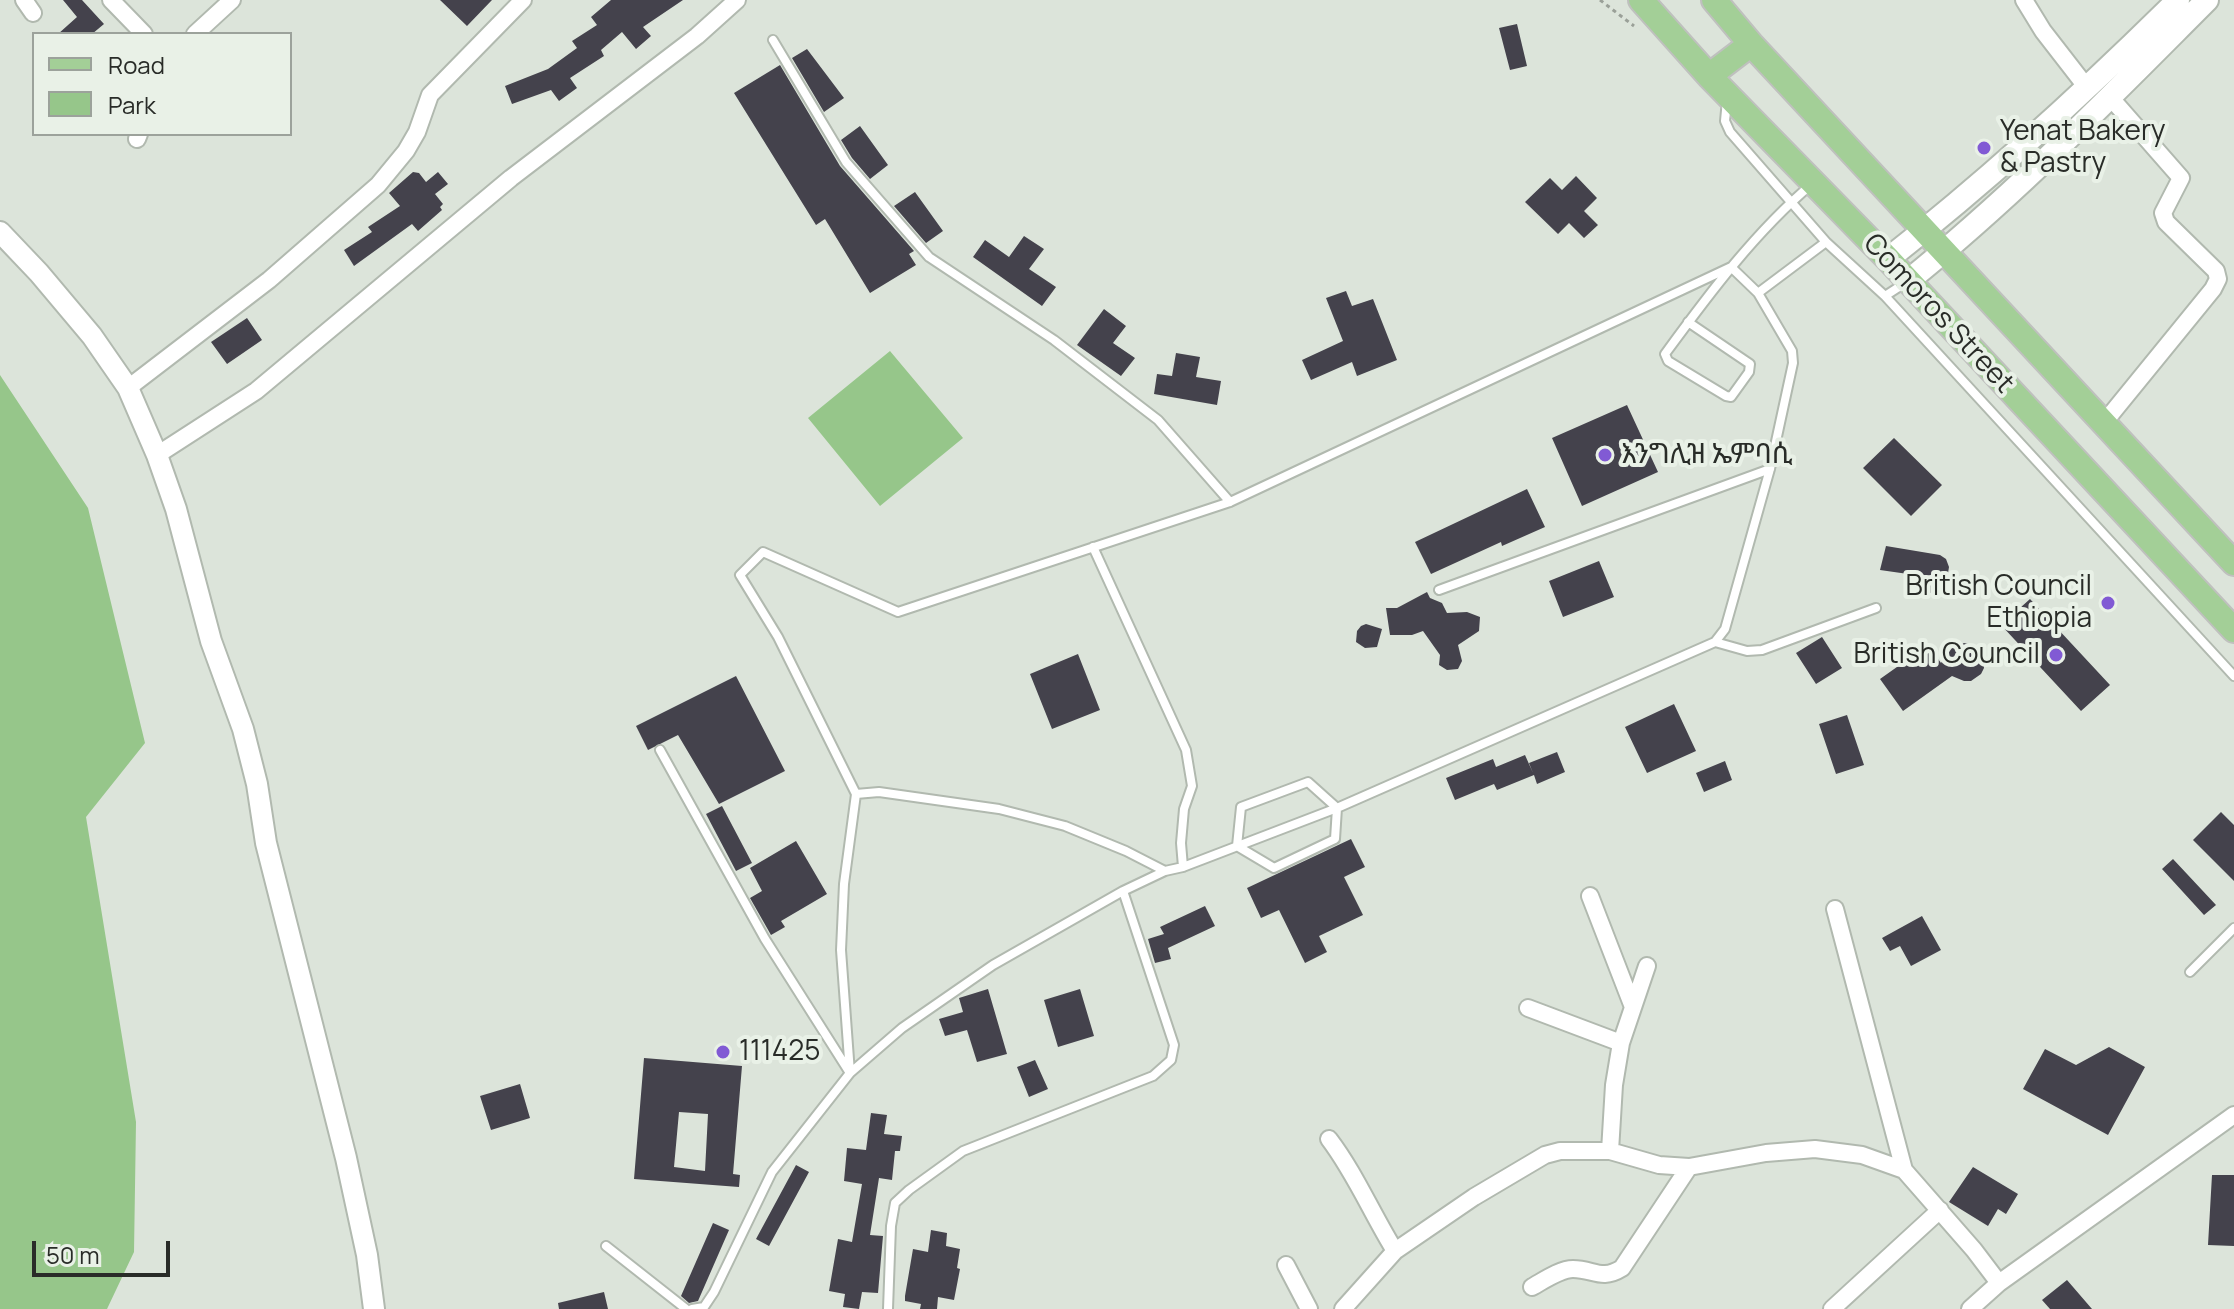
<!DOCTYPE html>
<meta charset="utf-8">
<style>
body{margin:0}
#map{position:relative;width:2234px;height:1309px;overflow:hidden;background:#dce4da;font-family:Manrope,sans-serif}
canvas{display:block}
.legend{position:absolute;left:32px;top:32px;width:260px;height:104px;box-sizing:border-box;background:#e9f1e7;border:2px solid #9ca29b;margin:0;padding:10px 14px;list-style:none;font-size:24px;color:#292c28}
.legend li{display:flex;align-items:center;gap:16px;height:40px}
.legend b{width:40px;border:2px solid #9ca29b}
.scale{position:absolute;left:32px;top:1241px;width:138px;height:36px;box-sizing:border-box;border:4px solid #292c28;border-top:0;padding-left:10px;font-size:24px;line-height:28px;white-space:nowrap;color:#292c28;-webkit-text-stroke:6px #e9f1e7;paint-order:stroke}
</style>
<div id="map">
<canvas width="2234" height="1309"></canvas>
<ul class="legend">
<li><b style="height:10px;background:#a3cf97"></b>Road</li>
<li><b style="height:22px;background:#96c68a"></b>Park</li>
</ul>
<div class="scale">50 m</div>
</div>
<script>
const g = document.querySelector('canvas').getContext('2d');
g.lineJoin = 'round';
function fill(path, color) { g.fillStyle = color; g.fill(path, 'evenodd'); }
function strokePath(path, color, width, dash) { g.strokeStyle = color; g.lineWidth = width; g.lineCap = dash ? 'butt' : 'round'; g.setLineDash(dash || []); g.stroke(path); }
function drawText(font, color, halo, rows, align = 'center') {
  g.font = font + ' Manrope,"Noto Sans Ethiopic",sans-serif'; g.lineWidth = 8; g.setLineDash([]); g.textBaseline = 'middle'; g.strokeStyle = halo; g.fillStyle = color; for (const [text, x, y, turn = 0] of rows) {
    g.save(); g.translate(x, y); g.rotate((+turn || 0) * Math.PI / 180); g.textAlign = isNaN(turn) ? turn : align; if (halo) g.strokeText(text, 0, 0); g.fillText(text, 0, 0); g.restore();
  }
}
fill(new Path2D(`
 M 890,351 L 963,438 L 880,506 L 808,418 Z
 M 0,375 L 88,508 L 145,743 L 86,817 L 136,1122 L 134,1252 L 107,1309 L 0,1309 Z`), '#96c68a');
fill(new Path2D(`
 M 63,0 L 82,0 L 104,24 L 92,34 L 58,34 L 77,17 Z
 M 440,0 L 492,0 L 467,26 Z
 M 611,0 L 683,0 L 643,27 L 651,36 L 636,49 L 622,32 L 601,50 L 604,56 L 570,78 L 577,88 L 559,101 L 551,90 L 512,104 L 505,86 L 548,69 L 577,48 L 572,41 L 597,25 L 591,17 Z
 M 1517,24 L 1527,66 L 1510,70 L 1499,28 Z
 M 807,49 L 844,98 L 824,112 L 792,58 Z
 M 780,65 L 840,166 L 914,251 L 909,254 L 916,265 L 870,293 L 825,219 L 816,225 L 734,93 Z
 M 860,126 L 888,165 L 870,179 L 852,158 L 841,140 Z
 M 413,172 L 419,173 L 426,182 L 438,172 L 448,184 L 435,194 L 443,204 L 440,207 L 442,210 L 418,231 L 412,224 L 354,266 L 344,250 L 372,232 L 368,227 L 400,206 L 389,193 Z
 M 1576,176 L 1597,198 L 1584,211 L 1598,225 L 1584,238 L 1569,223 L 1558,234 L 1525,202 L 1550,178 L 1562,190 Z
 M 915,192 L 943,231 L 926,243 L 894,206 Z
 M 1024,236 L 1044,249 L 1029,269 L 1056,287 L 1042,306 L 973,257 L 985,240 L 1009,257 Z
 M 1346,291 L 1352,306 L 1373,299 L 1397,360 L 1357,376 L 1352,362 L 1311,380 L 1302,360 L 1343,341 L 1326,298 Z
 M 1104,309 L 1126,326 L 1113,343 L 1135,358 L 1121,376 L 1077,345 Z
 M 247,318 L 262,340 L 227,364 L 211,342 Z
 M 1176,353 L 1200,357 L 1196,377 L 1221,381 L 1217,405 L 1154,394 L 1157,374 L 1172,376 Z
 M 1627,405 L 1658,472 L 1582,506 L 1552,438 Z
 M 1894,438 L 1942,485 L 1911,516 L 1863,468 Z
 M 1527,489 L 1545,527 L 1502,546 L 1501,542 L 1431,574 L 1415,542 Z
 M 1886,546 L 1940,555 L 1946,559 L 1949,567 L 1946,585 L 1939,591 L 1930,593 L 1921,591 L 1908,574 L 1880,570 Z
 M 1599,561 L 1614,597 L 1563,617 L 1549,581 Z
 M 1427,592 L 1430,598 L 1442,603 L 1447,613 L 1467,612 L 1480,617 L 1479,631 L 1458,645 L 1462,661 L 1458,669 L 1447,670 L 1439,665 L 1440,655 L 1423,631 L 1412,635 L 1390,635 L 1386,608 L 1397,608 Z
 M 2030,599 L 2110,685 L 2081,711 L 2001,625 Z
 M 1366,624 L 1382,629 L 1377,647 L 1365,648 L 1356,642 L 1357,631 L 1361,626 Z
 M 1822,637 L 1842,668 L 1816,684 L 1796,653 Z
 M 1964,643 L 1976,646 L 1983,656 L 1984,668 L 1981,674 L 1971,681 L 1964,681 L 1952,676 L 1903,711 L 1880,679 L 1928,645 L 1941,663 L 1952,648 Z
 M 1078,654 L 1100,710 L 1052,729 L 1030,674 Z
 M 736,676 L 785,771 L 719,804 L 678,735 L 648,750 L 636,726 Z
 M 1674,704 L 1696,751 L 1647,773 L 1625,727 Z
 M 1847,715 L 1864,765 L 1836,774 L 1819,724 Z
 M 1557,752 L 1565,772 L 1537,784 L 1534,775 L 1497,790 L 1494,784 L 1455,800 L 1446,778 L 1493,759 L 1496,767 L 1525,755 L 1533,773 L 1529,763 Z
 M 1725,761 L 1732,780 L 1704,792 L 1696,773 Z
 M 722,806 L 752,863 L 736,871 L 706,814 Z
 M 2221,812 L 2234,825 L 2234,881 L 2193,840 Z
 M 1351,839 L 1365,867 L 1344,877 L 1363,915 L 1319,936 L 1327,952 L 1305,963 L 1279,910 L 1261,918 L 1247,888 Z
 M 796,841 L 827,894 L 781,921 L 785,927 L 771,935 L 750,898 L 762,891 L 750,868 Z
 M 2173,859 L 2216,905 L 2204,915 L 2162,869 Z
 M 1205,906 L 1215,926 L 1168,948 L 1171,959 L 1155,963 L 1148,939 L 1164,934 L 1160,927 Z
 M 1922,916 L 1941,950 L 1911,966 L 1900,946 L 1890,951 L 1882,938 Z
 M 988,989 L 1007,1054 L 977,1062 L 967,1030 L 945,1036 L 939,1019 L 963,1012 L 959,998 Z
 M 1080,989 L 1094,1036 L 1058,1047 L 1044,1000 Z
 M 2109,1047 L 2145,1067 L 2108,1135 L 2023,1089 L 2045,1049 L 2076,1065 Z
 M 644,1058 L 742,1066 L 733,1174 L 740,1175 L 739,1187 L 634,1179 ZM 679,1112 L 708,1114 L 705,1171 L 674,1167 Z
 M 1035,1060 L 1048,1089 L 1029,1097 L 1017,1067 Z
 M 520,1084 L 530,1118 L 491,1130 L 480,1096 Z
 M 871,1113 L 887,1115 L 884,1134 L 902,1136 L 900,1151 L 895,1151 L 892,1180 L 879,1178 L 870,1235 L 883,1236 L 878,1293 L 862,1292 L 859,1309 L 843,1307 L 845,1294 L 829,1291 L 838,1239 L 852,1242 L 862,1184 L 844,1181 L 847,1148 L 866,1150 Z
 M 796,1165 L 809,1172 L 769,1246 L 756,1239 Z
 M 1973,1167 L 2018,1194 L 2006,1214 L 1998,1209 L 1988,1226 L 1949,1202 Z
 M 2212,1175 L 2234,1175 L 2234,1246 L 2208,1245 Z
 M 713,1223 L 729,1230 L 698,1301 L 689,1303 L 681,1296 Z
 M 931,1230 L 947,1233 L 946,1246 L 960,1249 L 957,1268 L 960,1269 L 954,1300 L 938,1297 L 937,1309 L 920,1309 L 921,1304 L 905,1301 L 905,1296 L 913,1249 L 928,1252 Z
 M 2067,1280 L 2092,1309 L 2050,1309 L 2042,1300 Z
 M 604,1292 L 608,1309 L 559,1309 L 558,1303 Z`), '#44424c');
const service = new Path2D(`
 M 773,40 L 846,162 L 929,257 L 1054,340 L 1158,420 L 1230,502
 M 1727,100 L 1725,121 L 1730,132 L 1826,242
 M 1731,267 L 1758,293 L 1792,351 L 1793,363 L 1770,469 L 1725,629 L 1715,642 L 1337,808 L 1183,867 L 1165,871 L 1126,851 L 1065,826 L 999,809 L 879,792 L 856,794 L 778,637 L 740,575 L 763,552 L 898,612 L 1230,502 Z
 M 1758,293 L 1826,242 L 1885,296 L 1905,283
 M 1885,296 L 2234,676
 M 1688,322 L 1750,364 L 1749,372 L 1731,397 L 1726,396 L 1668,361 L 1665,354 C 1709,294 1755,232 1813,183
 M 1093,547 L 1186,750 L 1192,786 L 1184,809 L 1181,843 L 1183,867
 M 1439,590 L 1770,469
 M 1715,642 L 1747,651 L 1762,650 L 1876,608
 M 660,750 L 765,939 L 850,1073 L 841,950 L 844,884 L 856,794
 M 1308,782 L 1337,808 L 1335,839 L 1274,868 L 1237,846 L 1241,807 Z
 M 2190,972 L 2234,928
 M 606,1246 L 686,1309
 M 692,1309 L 704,1307 L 714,1292 L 772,1172 L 850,1073 L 902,1028 L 993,965 L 1123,891 L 1165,871
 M 888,1309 L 891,1226 L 895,1203 L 909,1190 L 963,1151 L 1153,1076 L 1171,1060 L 1174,1045 L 1123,891`);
const minor = new Path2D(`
 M 24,0 L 33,13
 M 111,0 L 144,34
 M 2024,0 L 2043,31 L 2088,89
 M 195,34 L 232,0
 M 137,139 L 139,134
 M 128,388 L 269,280 L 378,185 L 406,151 L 417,132 L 430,95 L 523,0
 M 2103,424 L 2213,289 L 2218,279 L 2216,271 L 2166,222 L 2163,213 L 2181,178 L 2110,97
 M 157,455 L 256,391 L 511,178 L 697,36 L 737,0
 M 1590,896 L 1633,1007
 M 1835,909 L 1904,1170 L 1974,1250 L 1999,1283
 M 1528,1008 L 1621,1043
 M 1329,1139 C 1355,1173 1372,1214 1395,1251
 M 1610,1151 L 1614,1085 L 1621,1043 L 1647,966
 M 1286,1265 L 1309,1309
 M 1532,1287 C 1543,1281 1560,1269 1573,1269 C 1594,1269 1601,1281 1622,1268 L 1689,1167
 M 1343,1309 L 1395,1251 L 1474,1197 L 1545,1155 L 1560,1151 L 1610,1151 L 1659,1165 L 1689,1167 L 1766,1153 L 1815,1149 L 1862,1155 L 1904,1170
 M 1832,1309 L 1940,1210
 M 1970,1309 L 1999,1283 L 2234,1115`);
const tertiary = new Path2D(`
 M 0,232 L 39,273 L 92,336 L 128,388 L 157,455 L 176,509 L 211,641 L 243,729 L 257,784 L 266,843 L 346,1158 L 367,1255 L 374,1309`);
const secondary = new Path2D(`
 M 1888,259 C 1990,179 2086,91 2178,0
 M 1908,281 C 2014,196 2110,97 2207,0`);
const primary = new Path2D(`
 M 1641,0 L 1709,76 L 1888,259 L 2234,630
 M 1714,0 L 1751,44 L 2234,563
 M 1709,76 L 1751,44`);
strokePath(service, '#b1b9af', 12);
strokePath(minor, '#b1b9af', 20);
strokePath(tertiary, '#b1b9af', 24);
strokePath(secondary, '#b1b9af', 26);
strokePath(primary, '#bfc0be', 28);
strokePath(new Path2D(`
 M 1600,0 L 1634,26`), '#9aa098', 3, [4, 4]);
strokePath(service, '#fff', 8);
strokePath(minor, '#fff', 16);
strokePath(tertiary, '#fff', 20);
strokePath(secondary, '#fff', 22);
strokePath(primary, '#a3cf97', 24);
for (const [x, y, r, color] of [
 [1984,148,8,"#815ad4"],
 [1605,455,8,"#815ad4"],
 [2108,603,8,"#815ad4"],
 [2056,655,8,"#815ad4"],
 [723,1052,8,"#815ad4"]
]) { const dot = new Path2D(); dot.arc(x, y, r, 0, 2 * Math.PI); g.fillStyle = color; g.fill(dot); strokePath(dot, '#e9f1e7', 3); }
drawText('28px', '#292c28', '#e9f1e7', [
 ["Yenat Bakery",2000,132],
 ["& Pastry",2000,164],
 ["እንግሊዝ ኤምባሲ",1621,455],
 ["British Council",2092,587,"right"],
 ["Ethiopia",2092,619,"right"],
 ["British Council",2040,655,"right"],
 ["111425",739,1052]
], 'left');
drawText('28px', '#292c28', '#e9f1e7', [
 ["Comoros Street",1938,314,47]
]);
</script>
